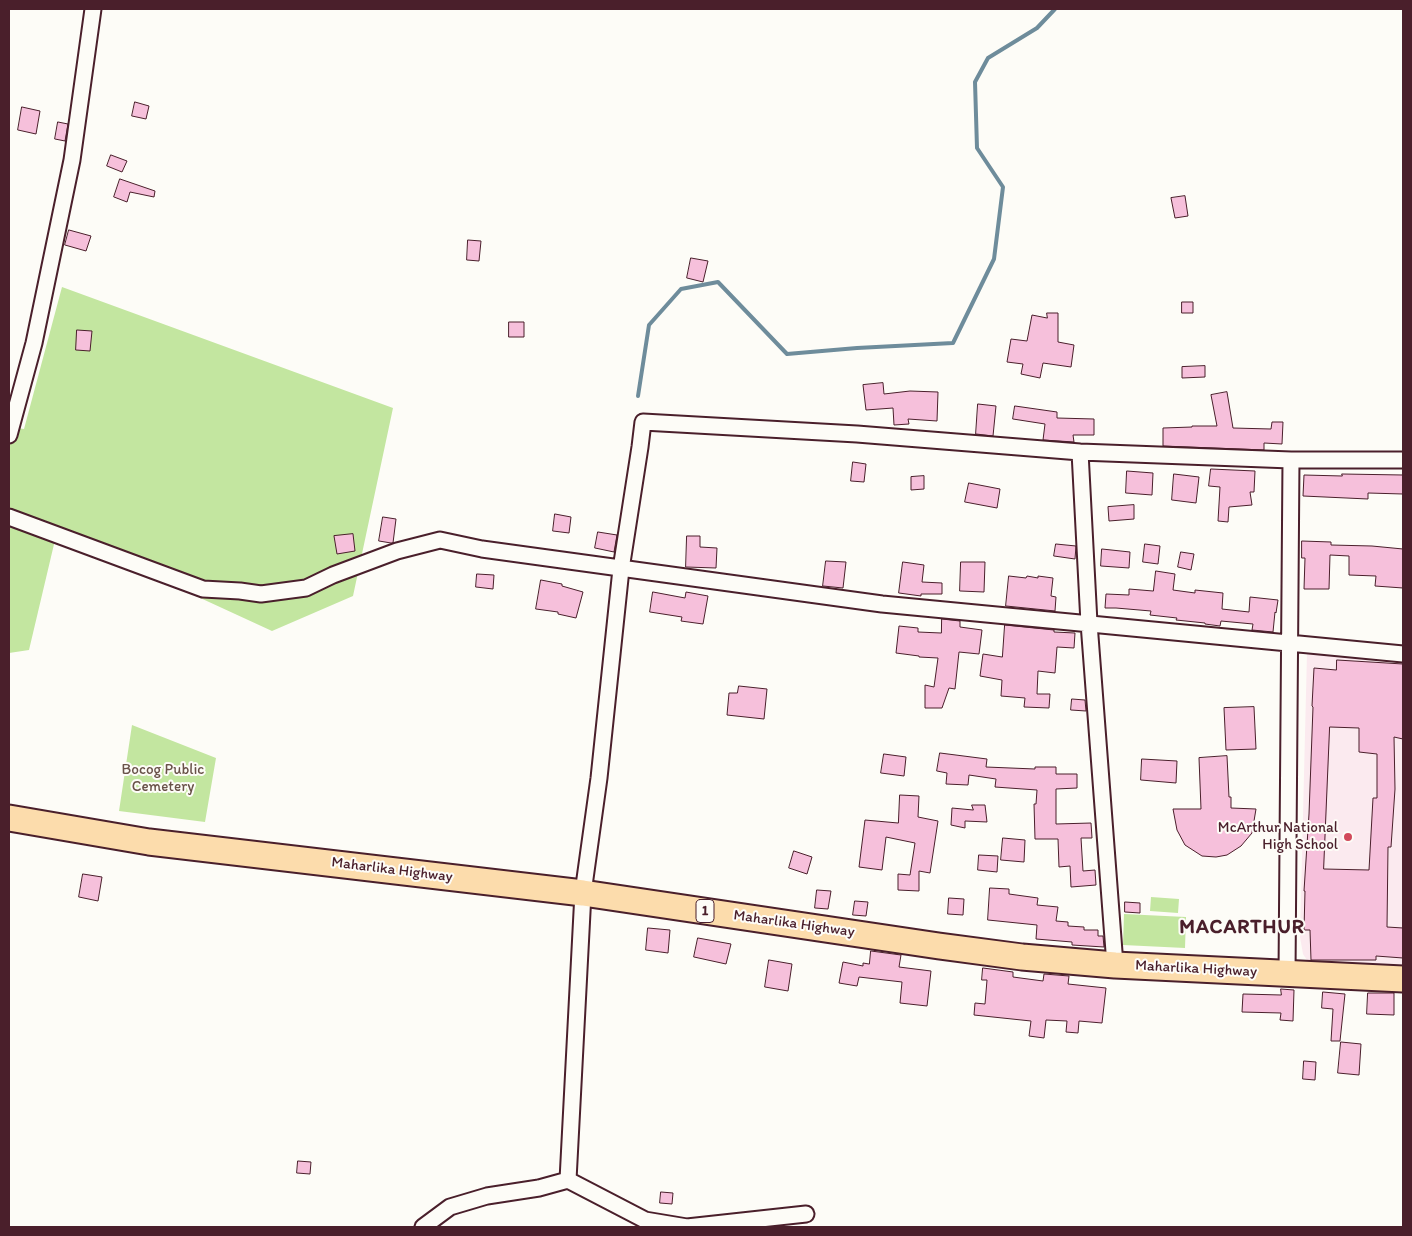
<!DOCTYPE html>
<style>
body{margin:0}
#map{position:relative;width:1412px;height:1236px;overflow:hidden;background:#fdfcf7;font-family:Itim,sans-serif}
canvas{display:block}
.frame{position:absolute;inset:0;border:10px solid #4a1f2b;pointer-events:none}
</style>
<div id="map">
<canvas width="1412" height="1236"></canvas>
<div class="frame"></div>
</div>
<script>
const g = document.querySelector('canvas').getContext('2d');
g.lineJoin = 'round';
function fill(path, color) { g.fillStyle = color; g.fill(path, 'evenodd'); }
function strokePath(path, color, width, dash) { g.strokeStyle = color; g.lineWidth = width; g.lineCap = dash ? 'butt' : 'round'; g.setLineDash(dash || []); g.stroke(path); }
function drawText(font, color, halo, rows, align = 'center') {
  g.font = font + ' Itim,sans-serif'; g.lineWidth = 4; g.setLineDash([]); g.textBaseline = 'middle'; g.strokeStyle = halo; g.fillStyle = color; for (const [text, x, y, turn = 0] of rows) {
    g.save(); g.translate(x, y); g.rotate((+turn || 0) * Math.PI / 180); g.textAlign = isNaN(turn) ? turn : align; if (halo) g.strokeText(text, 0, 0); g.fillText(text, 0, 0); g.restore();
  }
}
fill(new Path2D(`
 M 1307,653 L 1403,664 L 1403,967 L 1310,965 L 1303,954 L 1300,937 Z`), '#fbeaef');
fill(new Path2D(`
 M 62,287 L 393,408 L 353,596 L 272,631 L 146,573 L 55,540 L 29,650 L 9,653 L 9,427 L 24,429 Z
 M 132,725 L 216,758 L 205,822 L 119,811 Z
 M 1151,897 L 1179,899 L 1178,913 L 1150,911 Z
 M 1124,914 L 1186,917 L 1185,948 L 1123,945 Z`), '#c3e6a0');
strokePath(new Path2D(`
 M 638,396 L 649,325 L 681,289 L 718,282 L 787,354 L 857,348 L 953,343 L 994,259 L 1003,187 L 977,148 L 975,82 L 988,58 L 1037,28 L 1055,9`), '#6e8c9b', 4);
const building = new Path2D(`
 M 135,102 L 149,106 L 146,119 L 132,116 Z
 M 22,107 L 40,111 L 36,134 L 18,130 Z
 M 58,122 L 68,124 L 65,141 L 55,139 Z
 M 111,155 L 127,161 L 122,172 L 107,166 Z
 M 120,179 L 155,191 L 154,197 L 130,192 L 127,202 L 114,197 Z
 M 1185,196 L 1188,216 L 1175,218 L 1171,198 Z
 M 69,230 L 91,236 L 86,251 L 65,245 Z
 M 468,240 L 481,241 L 479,261 L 467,260 Z
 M 691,258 L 708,261 L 703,282 L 687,278 Z
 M 1182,302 L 1193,302 L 1193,313 L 1182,313 Z
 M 1047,313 L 1058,313 L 1058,342 L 1074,345 L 1071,367 L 1043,363 L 1040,378 L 1021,374 L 1023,364 L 1007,362 L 1011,339 L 1027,341 L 1032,315 L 1047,318 Z
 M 509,322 L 524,322 L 524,337 L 509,337 Z
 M 77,330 L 92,331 L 90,351 L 76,350 Z
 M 1205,366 L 1205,377 L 1182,378 L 1182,367 Z
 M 883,383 L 884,394 L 910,391 L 938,392 L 937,421 L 908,419 L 909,424 L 894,425 L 893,408 L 866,410 L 863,385 Z
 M 1227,392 L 1233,428 L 1271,429 L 1272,422 L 1283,422 L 1282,444 L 1264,443 L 1264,450 L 1163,446 L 1163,428 L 1192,427 L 1192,426 L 1217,426 L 1211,395 Z
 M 978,404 L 996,406 L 993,436 L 976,434 Z
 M 1015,406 L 1057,412 L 1057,418 L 1094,419 L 1094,435 L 1073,435 L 1074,442 L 1043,440 L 1045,424 L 1013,419 Z
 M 853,462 L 866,464 L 864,482 L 851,481 Z
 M 1211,469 L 1255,471 L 1254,492 L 1250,492 L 1252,505 L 1229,507 L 1228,522 L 1218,521 L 1220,487 L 1209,486 Z
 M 1127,471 L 1153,473 L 1152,495 L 1126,493 Z
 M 1174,474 L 1199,477 L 1196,503 L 1172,500 Z
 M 1342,474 L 1403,475 L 1403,494 L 1368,493 L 1368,499 L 1303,496 L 1304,475 L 1342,476 Z
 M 924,476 L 924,489 L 911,490 L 911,477 Z
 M 969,483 L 1000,489 L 997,508 L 965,502 Z
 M 1134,505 L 1134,519 L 1109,521 L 1108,507 Z
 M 555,514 L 571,517 L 569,533 L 553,531 Z
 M 383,517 L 396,519 L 393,543 L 391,543 L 379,541 Z
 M 598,532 L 617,535 L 614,552 L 595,548 Z
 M 353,534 L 355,551 L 337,554 L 334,536 Z
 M 687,536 L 700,536 L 700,547 L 717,548 L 716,568 L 686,567 Z
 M 1302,541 L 1331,542 L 1331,545 L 1372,546 L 1403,549 L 1403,588 L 1375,586 L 1376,576 L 1349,575 L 1349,556 L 1330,555 L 1329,589 L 1304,589 L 1305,558 L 1302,558 Z
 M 1056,544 L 1076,546 L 1075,559 L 1054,556 Z
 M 1145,544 L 1160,546 L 1158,564 L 1143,562 Z
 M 1102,549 L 1130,552 L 1129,568 L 1101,566 Z
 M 1181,552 L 1194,554 L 1191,570 L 1178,567 Z
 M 826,561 L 846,562 L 843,588 L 823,586 Z
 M 903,562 L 924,565 L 922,582 L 942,583 L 942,594 L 921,594 L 921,596 L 899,593 Z
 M 961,562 L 985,562 L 984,592 L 960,591 Z
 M 1156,571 L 1175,574 L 1173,590 L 1195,593 L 1195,590 L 1223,593 L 1222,609 L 1249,612 L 1250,597 L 1278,600 L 1276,613 L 1275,612 L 1273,632 L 1252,630 L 1253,624 L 1221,621 L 1220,626 L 1205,624 L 1205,623 L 1176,620 L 1177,618 L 1150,615 L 1151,611 L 1116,608 L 1105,608 L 1106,594 L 1129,595 L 1129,589 L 1153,591 Z
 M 477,574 L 494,575 L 493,589 L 476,587 Z
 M 1009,576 L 1026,578 L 1027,576 L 1038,578 L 1038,576 L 1053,578 L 1051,596 L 1056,597 L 1055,611 L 1006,606 Z
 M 541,580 L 562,584 L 562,586 L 583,592 L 576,618 L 558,614 L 558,612 L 536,609 Z
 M 653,592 L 685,598 L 686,592 L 708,596 L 703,624 L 681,621 L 682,617 L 650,612 Z
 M 942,619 L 960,621 L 960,627 L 982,630 L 979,654 L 959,652 L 955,689 L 949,688 L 942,708 L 925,708 L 925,685 L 934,687 L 938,658 L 919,657 L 919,656 L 896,653 L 899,626 L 918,628 L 918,632 L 941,633 Z
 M 1005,625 L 1054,630 L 1054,632 L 1075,633 L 1074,648 L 1057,647 L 1055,673 L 1038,671 L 1037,694 L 1050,694 L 1049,708 L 1024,707 L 1025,698 L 1001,696 L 1002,680 L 980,676 L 983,654 L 1002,657 Z
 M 1337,660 L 1403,664 L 1403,739 L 1394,737 L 1395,789 L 1391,847 L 1388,847 L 1387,927 L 1403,928 L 1403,958 L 1376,956 L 1376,960 L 1311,960 L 1310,930 L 1304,930 L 1305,891 L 1304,891 L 1309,814 L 1313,707 L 1312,706 L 1314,668 L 1336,670 ZM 1330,727 L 1359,728 L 1359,752 L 1377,754 L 1377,798 L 1373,798 L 1369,870 L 1324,869 Z
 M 739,686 L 767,689 L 764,719 L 727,715 L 729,693 L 737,693 Z
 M 1072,699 L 1085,700 L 1086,711 L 1071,710 Z
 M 1254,707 L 1256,749 L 1226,750 L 1224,708 Z
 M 940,753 L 987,759 L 986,767 L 1035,769 L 1035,767 L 1056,767 L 1056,774 L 1077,774 L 1077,788 L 1056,789 L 1056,824 L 1091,823 L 1092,838 L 1081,838 L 1083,871 L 1095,870 L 1096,885 L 1071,887 L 1070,866 L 1059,867 L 1058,839 L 1035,839 L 1034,804 L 1036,804 L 1037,790 L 995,787 L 996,779 L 969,775 L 968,785 L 946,784 L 947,773 L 937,771 Z
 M 884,754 L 906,757 L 904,776 L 881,773 Z
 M 1227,756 L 1229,797 L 1231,797 L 1231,808 L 1256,809 L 1252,833 L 1241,846 L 1227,855 L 1216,857 L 1202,856 L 1185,845 L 1177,830 L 1173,809 L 1201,809 L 1199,758 Z
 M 1142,759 L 1177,761 L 1176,783 L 1141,780 Z
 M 900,795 L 919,796 L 918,817 L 938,821 L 930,873 L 919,871 L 919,891 L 898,890 L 898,874 L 910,875 L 915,843 L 886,837 L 882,870 L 859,867 L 865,820 L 898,823 Z
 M 972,805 L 985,805 L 987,822 L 965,821 L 965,828 L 951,825 L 952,808 L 973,810 Z
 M 1003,838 L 1025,840 L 1024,862 L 1001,860 Z
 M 794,851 L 812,857 L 807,874 L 789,868 Z
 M 979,855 L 998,856 L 997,872 L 978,870 Z
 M 83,874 L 102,877 L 98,901 L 79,897 Z
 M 990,888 L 1009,889 L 1009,894 L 1038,898 L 1037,905 L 1058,907 L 1056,921 L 1068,922 L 1068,926 L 1084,927 L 1084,930 L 1098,930 L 1098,936 L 1103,936 L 1104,947 L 1072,945 L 1072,942 L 1036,939 L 1037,925 L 988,920 Z
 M 817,890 L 831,891 L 828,909 L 815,908 Z
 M 949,898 L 964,899 L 963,915 L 948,914 Z
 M 855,901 L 868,902 L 866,916 L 853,915 Z
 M 1125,902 L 1140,903 L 1140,913 L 1125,912 Z
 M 648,928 L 670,930 L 668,953 L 646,950 Z
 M 698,938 L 731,944 L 726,964 L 694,957 Z
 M 871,951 L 901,955 L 899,967 L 931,971 L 927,1006 L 900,1003 L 902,982 L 859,977 L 857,986 L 839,983 L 843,962 L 863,966 L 863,963 L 869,964 Z
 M 769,960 L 792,964 L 788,991 L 765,987 Z
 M 983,968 L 1013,972 L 1013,977 L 1043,981 L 1044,974 L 1069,976 L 1068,984 L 1106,988 L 1102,1023 L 1079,1021 L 1078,1033 L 1066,1032 L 1067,1021 L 1046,1020 L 1044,1038 L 1029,1036 L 1031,1021 L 974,1015 L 975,1003 L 985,1004 L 987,980 L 982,980 Z
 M 1281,989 L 1294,990 L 1293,1021 L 1280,1020 L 1281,1013 L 1242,1012 L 1243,994 L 1281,995 Z
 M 1323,992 L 1345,994 L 1340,1041 L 1331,1041 L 1333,1009 L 1322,1008 Z
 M 1368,993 L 1394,993 L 1394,1015 L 1367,1014 Z
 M 1341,1042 L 1361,1044 L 1359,1075 L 1338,1073 Z
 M 1304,1061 L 1316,1062 L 1315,1080 L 1303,1079 Z
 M 298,1161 L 311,1162 L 310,1174 L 297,1173 Z
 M 661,1192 L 673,1193 L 672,1204 L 660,1203 Z`);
fill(building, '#f6c0db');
strokePath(building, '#4a1f2b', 1);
const minor = new Path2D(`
 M 9,435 L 34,343 L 72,160 L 93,9
 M 1080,452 L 1089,623 L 1115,965
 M 1291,460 L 1403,460
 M 9,517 L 203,589 L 240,591 L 261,594 L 306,588 L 333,575 L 397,551 L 440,540 L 482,549 L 882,604 L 1403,654
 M 568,1180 L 583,893 L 599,778 L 621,569 L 640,447 L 643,422 L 857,434 L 1080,452 L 1291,460 L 1287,974
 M 423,1227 L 450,1207 L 487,1196 L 539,1188 L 568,1180 L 645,1220 L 687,1227 L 806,1214`);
const trunk = new Path2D(`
 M 9,818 L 149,842 L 583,893 L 939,946 L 1022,957 L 1115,965 L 1403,979`);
strokePath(minor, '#4a1f2b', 19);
strokePath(trunk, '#4a1f2b', 29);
strokePath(minor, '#fdfcf7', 15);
strokePath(trunk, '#fcdcac', 25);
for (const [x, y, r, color] of [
 [1348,837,5,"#d1495b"]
]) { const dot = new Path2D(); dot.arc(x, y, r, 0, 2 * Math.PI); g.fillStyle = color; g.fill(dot); strokePath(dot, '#fdfcf7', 2); }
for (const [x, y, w] of [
 [705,911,18]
]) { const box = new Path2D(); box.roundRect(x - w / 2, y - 11.5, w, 23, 4); g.fillStyle = '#fdfcf7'; g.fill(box); strokePath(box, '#4a1f2b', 1); }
drawText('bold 14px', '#4a1f2b', null, [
 ["1",705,911]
]);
drawText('15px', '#685148', '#fdfcf7', [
 ["Bocog Public",163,770],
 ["Cemetery",163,787]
]);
drawText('15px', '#4a1f2b', '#fdfcf7', [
 ["McArthur National",1338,828],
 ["High School",1338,845]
], 'right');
drawText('15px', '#4a1f2b', '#fdfcf7', [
 ["Maharlika Highway",392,870,7],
 ["Maharlika Highway",794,924,8],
 ["Maharlika Highway",1196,969,3]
]);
g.letterSpacing = '1px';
drawText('bold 20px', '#4a1f2b', '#fdfcf7', [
 ["MACARTHUR",1242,928]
]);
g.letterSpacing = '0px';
</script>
